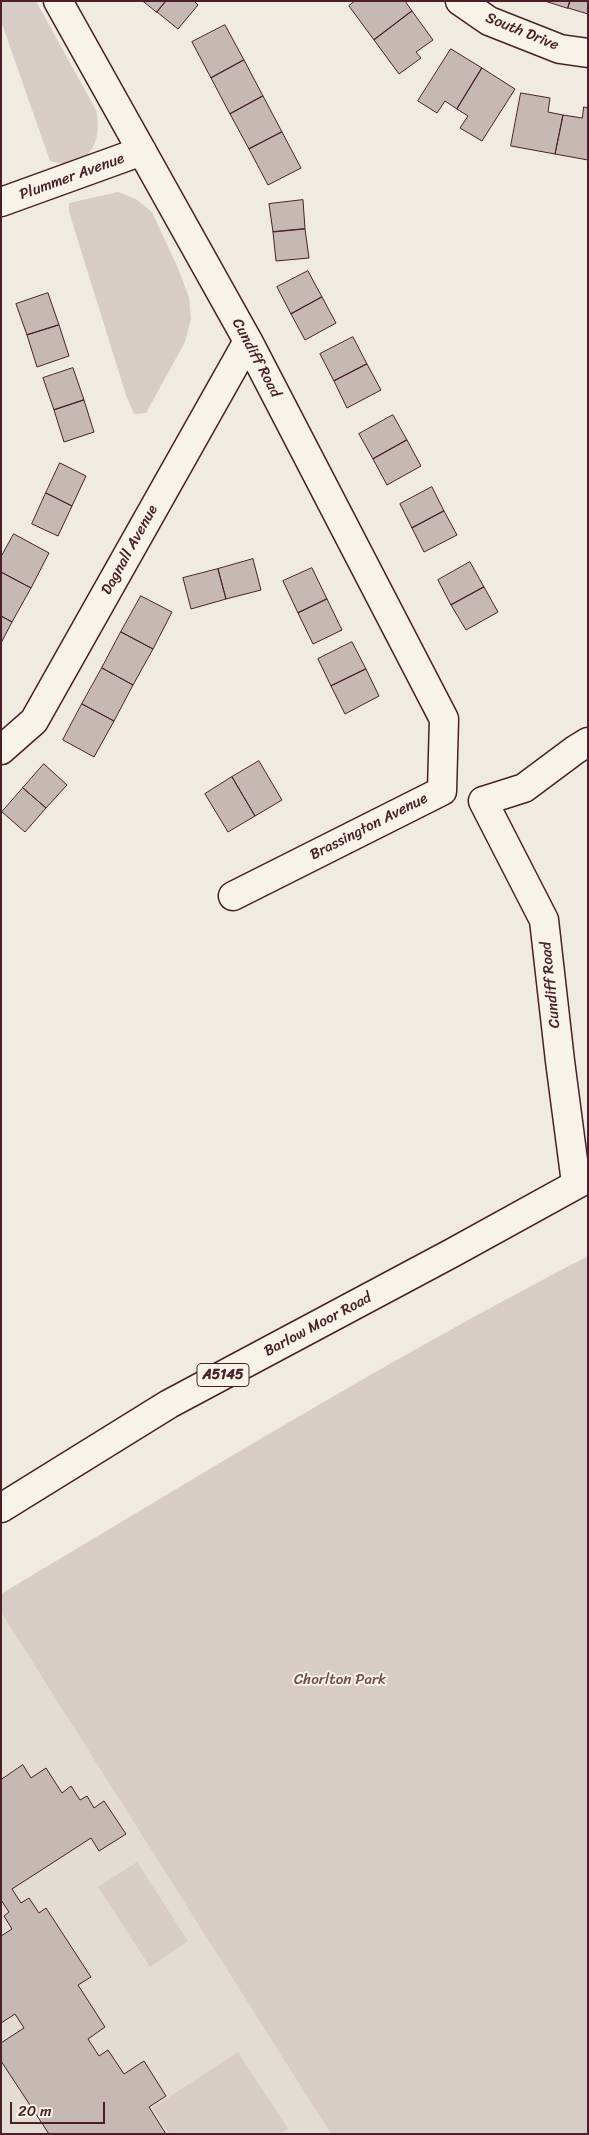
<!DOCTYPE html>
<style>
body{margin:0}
#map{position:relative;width:589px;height:2135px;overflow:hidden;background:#f0ebe0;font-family:Sriracha,sans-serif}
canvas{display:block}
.frame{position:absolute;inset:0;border:2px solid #4a1f2b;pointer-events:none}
.scale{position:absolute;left:10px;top:2102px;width:95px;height:22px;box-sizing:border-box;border:2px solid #4a1f2b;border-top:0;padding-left:6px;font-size:15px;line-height:18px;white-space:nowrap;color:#4a1f2b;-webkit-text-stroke:4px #f7f3e8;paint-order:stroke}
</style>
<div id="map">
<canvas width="589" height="2135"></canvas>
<div class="frame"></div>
<div class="scale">20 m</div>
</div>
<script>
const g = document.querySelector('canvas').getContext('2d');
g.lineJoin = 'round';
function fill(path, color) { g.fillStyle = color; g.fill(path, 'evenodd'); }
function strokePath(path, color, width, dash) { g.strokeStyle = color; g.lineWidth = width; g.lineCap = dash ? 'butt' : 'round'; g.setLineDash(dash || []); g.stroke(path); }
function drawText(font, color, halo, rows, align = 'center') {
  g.font = font + ' Sriracha,sans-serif'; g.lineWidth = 4; g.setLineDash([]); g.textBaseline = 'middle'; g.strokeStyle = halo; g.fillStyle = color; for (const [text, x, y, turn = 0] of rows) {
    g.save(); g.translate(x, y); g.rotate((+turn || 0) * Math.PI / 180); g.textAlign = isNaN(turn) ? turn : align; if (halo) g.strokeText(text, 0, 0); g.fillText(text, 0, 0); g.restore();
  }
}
fill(new Path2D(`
 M 1,1612 L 86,1744 L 331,2134 L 1,2134 Z`), '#e3dcd2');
fill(new Path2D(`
 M 1,1 L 36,1 L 96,110 C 104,144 86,172 50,161 L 1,21 Z
 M 118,192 L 136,199 L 152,212 L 177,266 L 189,297 L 191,319 L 185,342 L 146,413 L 134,414 L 126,395 L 69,212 L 69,203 Z
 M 588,1256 L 588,2134 L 331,2134 L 1,1612 L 1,1594 C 195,1478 387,1360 588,1256 Z
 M 137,1862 L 188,1941 L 150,1967 L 98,1887 Z
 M 238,2052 L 288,2129 L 280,2134 L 169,2134 L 152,2108 Z`), '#d8cdc6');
const building = new Path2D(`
 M 143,1 L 166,1 L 157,12 Z
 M 166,1 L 194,1 L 198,5 L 178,29 L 157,12 Z
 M 355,1 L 405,1 L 412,11 L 374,40 L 349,6 Z
 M 545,1 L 570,1 L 568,8 Z
 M 570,1 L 588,1 L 588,14 L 568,8 Z
 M 412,11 L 433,40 L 416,52 L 421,58 L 399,74 L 374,40 Z
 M 225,25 L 244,60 L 211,78 L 192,42 Z
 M 451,49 L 482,68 L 457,109 L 445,101 L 437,113 L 418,101 Z
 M 244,60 L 263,96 L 230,114 L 211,78 Z
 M 482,68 L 515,89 L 482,141 L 460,128 L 468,116 L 457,109 Z
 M 521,93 L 550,98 L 548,112 L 563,115 L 555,154 L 511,146 Z
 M 263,96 L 282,132 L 249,149 L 230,114 Z
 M 584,107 L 588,108 L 588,160 L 555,154 L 563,115 L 582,118 Z
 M 282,132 L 301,168 L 268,185 L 249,149 Z
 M 303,200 L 305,229 L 273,232 L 269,204 Z
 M 305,229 L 309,258 L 276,261 L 273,232 Z
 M 308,271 L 322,297 L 291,314 L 277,287 Z
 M 48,293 L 59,325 L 27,335 L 16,304 Z
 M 322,297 L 336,323 L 305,340 L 291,314 Z
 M 59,325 L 69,356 L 37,367 L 27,335 Z
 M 353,337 L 367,364 L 334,381 L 320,354 Z
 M 367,364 L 381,390 L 347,408 L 334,381 Z
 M 73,368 L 84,400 L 54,410 L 43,378 Z
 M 84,400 L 94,432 L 64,442 L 54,410 Z
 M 393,415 L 407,440 L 373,459 L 359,434 Z
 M 407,440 L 421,466 L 387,485 L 373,459 Z
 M 60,463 L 86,476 L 72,506 L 46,493 Z
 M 432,487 L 444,511 L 412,528 L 400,504 Z
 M 46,493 L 72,506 L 58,536 L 32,524 Z
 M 444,511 L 457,535 L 424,552 L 412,528 Z
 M 14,534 L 49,553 L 31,588 L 1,572 L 1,557 Z
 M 253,559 L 261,590 L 226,599 L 218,569 Z
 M 470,562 L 484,587 L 451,605 L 438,580 Z
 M 312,568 L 327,599 L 298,613 L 283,581 Z
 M 218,569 L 226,599 L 191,609 L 183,578 Z
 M 1,572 L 31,588 L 12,622 L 1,616 Z
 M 484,587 L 498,612 L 466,630 L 451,605 Z
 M 141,596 L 172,612 L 153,649 L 121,632 Z
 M 327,599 L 342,630 L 313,644 L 298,613 Z
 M 1,616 L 12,622 L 1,643 Z
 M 121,632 L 153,649 L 133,685 L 102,668 Z
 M 352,642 L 366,669 L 331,686 L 318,659 Z
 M 102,668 L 133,685 L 114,721 L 82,704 Z
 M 366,669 L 379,696 L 345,714 L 331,686 Z
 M 82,704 L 114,721 L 94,757 L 63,740 Z
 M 259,761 L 282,800 L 255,816 L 232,777 Z
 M 44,764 L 67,785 L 46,808 L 23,788 Z
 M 232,777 L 255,816 L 228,832 L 205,794 Z
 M 23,788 L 46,808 L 25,832 L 2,812 Z
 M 23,1765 L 31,1778 L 46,1768 L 62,1793 L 71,1786 L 80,1800 L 87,1796 L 94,1808 L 104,1801 L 126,1834 L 99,1851 L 91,1838 L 12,1889 L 21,1903 L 29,1898 L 39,1913 L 46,1908 L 91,1977 L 78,1985 L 105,2027 L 88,2039 L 99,2056 L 108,2050 L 124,2074 L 144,2061 L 166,2096 L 149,2107 L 166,2134 L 49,2134 L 1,2061 L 1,2043 L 24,2028 L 15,2014 L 1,2023 L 1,1936 L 12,1929 L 4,1916 L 9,1912 L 1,1900 L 1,1780 Z`);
fill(building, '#c6b8b3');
strokePath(building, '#4a1f2b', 1);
const street = new Path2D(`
 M 58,1 L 248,341 L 444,719 L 442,791 L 233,896
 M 460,1 L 489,21 L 560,49 L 588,53
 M 1,202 L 142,151
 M 1,750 L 34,721 L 248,341
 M 576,1183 L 560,1061 L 544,920 L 483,801 L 524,788 L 575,750 L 588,742`);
const primary = new Path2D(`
 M 1,1508 L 169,1404 L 452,1253 L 588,1178`);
strokePath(street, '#4a1f2b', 31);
strokePath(primary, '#4a1f2b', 31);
strokePath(street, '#f7f3e8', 28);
strokePath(primary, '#f7f3e8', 28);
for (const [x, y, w] of [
 [223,1375,52]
]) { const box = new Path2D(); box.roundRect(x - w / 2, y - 11.5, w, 23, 4); g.fillStyle = '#f7f3e8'; g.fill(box); strokePath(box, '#4a1f2b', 1); }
drawText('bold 14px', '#4a1f2b', null, [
 ["A5145",223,1375]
]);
drawText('15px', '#4a1f2b', '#f7f3e8', [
 ["South Drive",522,32,22],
 ["Plummer Avenue",72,177,-20],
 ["Cundiff Road",256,358,62],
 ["Dagnall Avenue",130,550,-61],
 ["Brassington Avenue",369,827,-27],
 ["Cundiff Road",551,985,-96],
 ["Barlow Moor Road",318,1325,-28]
]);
drawText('15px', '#6e4a52', '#f7f3e8', [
 ["Chorlton Park",340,1680]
]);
</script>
